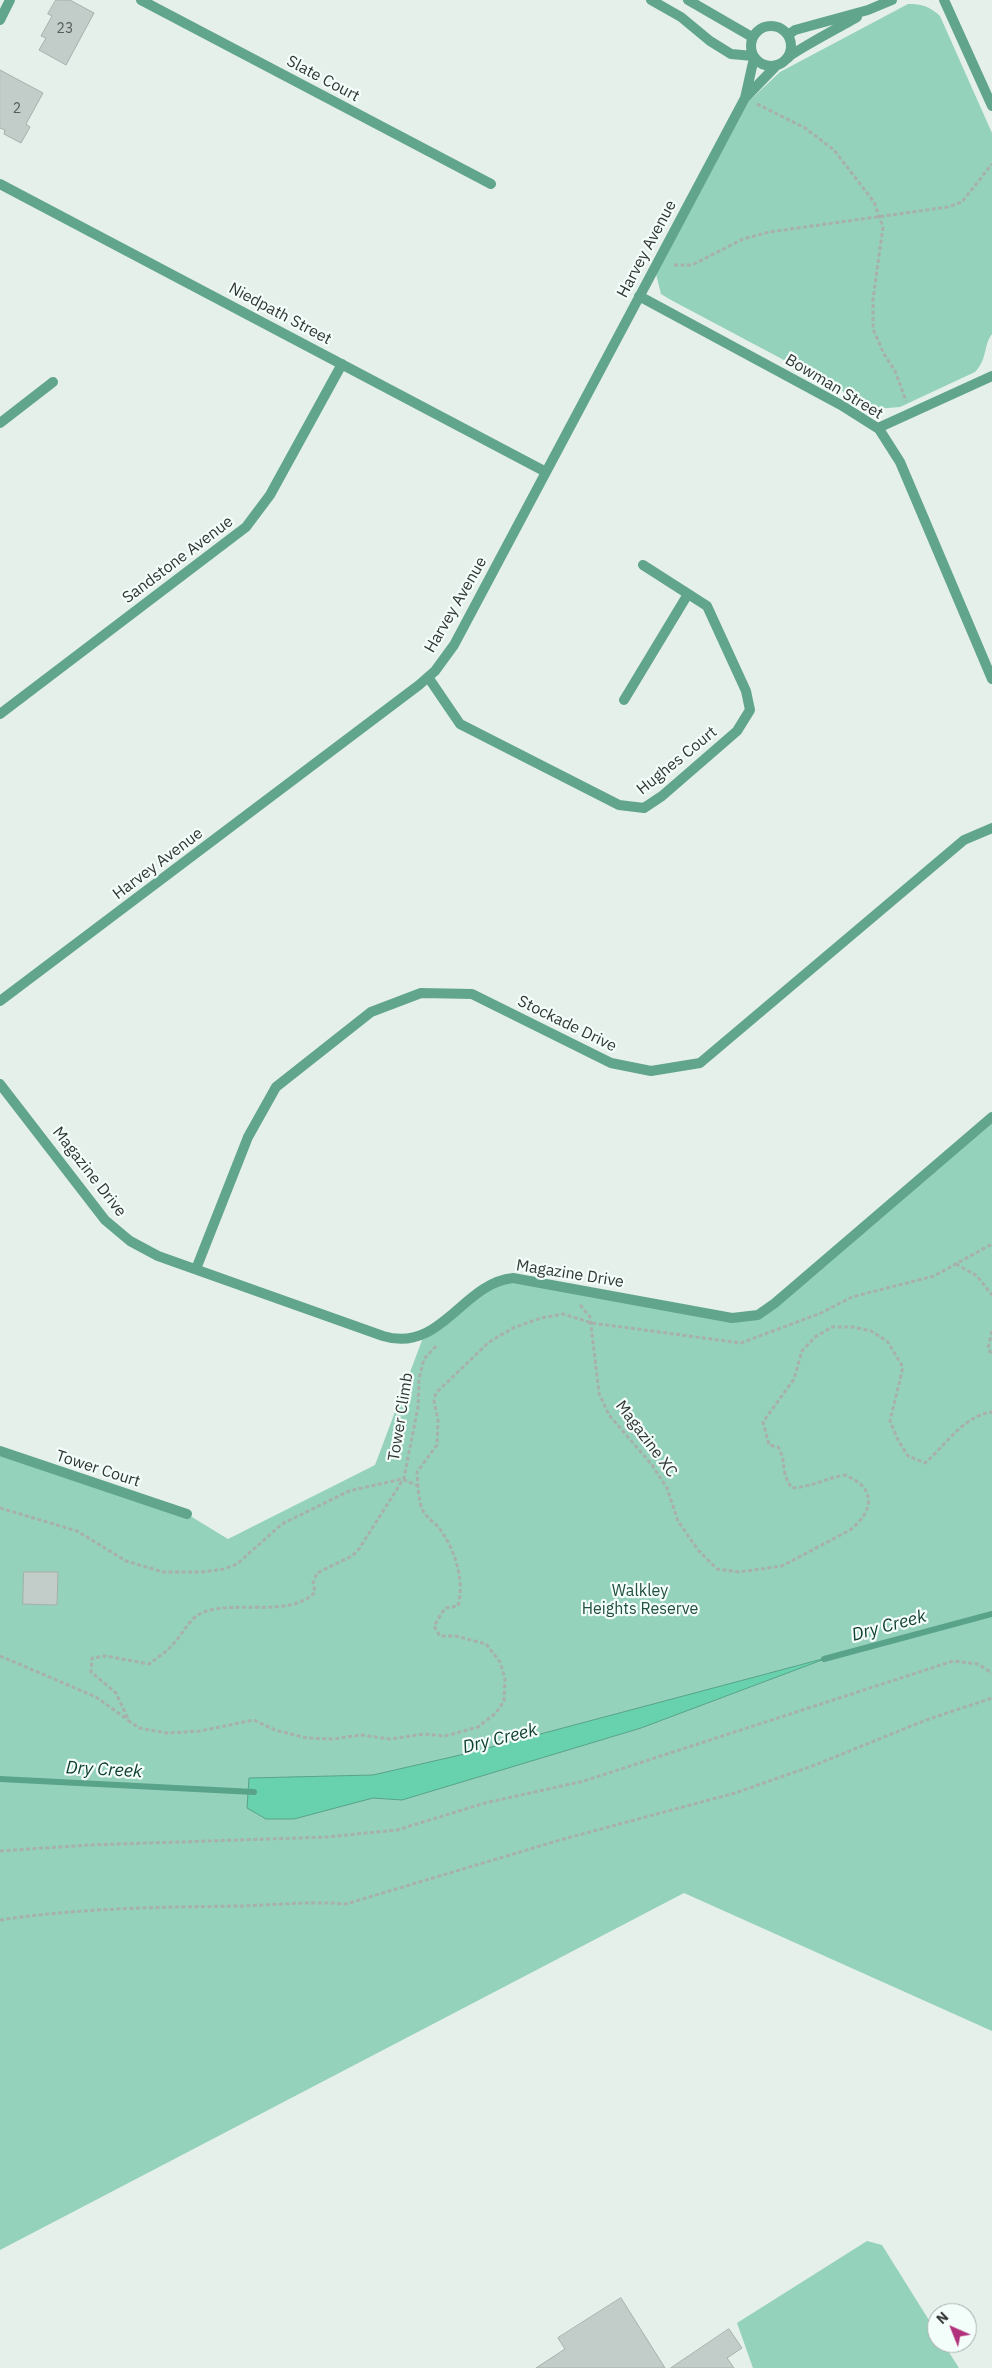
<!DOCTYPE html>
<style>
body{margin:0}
#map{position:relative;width:992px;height:2368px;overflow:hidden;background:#e5f0eb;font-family:"IBM Plex Sans",sans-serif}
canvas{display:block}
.north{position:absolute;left:927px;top:2303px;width:50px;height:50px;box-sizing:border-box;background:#f3fdf9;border:1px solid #a6adaa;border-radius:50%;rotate:316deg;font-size:14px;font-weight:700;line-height:20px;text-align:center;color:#323634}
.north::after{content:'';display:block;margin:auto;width:18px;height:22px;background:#b2317c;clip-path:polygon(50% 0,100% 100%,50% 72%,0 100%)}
</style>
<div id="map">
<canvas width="992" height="2368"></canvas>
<div class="north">N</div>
</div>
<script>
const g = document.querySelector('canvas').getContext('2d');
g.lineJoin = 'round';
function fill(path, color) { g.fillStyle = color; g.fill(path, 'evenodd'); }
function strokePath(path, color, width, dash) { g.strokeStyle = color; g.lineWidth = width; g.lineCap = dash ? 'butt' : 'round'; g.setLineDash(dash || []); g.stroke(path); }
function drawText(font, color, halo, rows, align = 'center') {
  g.font = font + ' "IBM Plex Sans",sans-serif'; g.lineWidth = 4.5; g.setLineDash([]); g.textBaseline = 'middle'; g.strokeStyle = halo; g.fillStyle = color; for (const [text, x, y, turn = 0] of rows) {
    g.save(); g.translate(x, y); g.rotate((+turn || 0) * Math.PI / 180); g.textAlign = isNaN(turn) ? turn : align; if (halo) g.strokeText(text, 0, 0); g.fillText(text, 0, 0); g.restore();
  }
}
fill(new Path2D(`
 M 908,4 C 922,4 929,6 940,16 L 992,133 L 992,334 C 983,346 988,358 975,372 L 900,407 L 876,409 L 671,300 L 661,294 L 656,274 L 749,101 L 780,72 Z
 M 992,1118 L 992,2031 L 684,1893 L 0,2250 L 0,1449 L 187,1514 L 228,1539 L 375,1465 L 424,1335 L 503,1279 L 748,1317 L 758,1315 Z
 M 867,2241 L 882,2245 L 937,2333 L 937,2343 L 943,2343 L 959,2368 L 753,2368 L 737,2323 Z`), '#95d2bb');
const water = new Path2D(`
 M 830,1657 L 641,1728 L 402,1800 L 373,1798 L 294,1819 L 266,1819 L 247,1808 L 249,1778 L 373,1775 L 469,1753 Z`);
fill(water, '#68d2ae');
strokePath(water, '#58a389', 1);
strokePath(new Path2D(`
 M 824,1659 L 992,1614
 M 0,1779 L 254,1792`), '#58a389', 6);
const building = new Path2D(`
 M 56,0 L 70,0 L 94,13 L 66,65 L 39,50 L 46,38 L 41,36 L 52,16 L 48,14 Z
 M 0,70 L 43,93 L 26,124 L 30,127 L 21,143 L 4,134 L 5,130 L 0,128 Z
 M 24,1572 L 58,1572 L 57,1605 L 23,1604 Z
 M 621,2298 L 665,2368 L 536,2368 L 565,2349 L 558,2338 Z
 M 729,2329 L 742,2348 L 727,2358 L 734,2368 L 671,2368 Z`);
fill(building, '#c2ccc8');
strokePath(building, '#a6b0ac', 1);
strokePath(new Path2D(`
 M 757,104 L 805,128 L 834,150 L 874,202 L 883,227 L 873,299 L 873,329 L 884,354 L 895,371 L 906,401
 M 674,265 L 692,265 L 743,239 L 769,232 L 948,207 L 962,202 L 992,164
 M 956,1264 L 977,1276 L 992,1295
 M 580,1305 L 590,1317 L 599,1393 L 609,1415 L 652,1465 L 667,1488 L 678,1521 L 698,1550 L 717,1569 L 739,1572 L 782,1566 L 850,1530 C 874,1511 877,1488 845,1475 C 826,1478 812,1487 792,1488 C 780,1473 787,1461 778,1447 L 769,1445 L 763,1422 L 794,1379 L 802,1351 L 815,1337 L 832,1327 L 853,1327 L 871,1331 L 887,1341 L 903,1367 L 890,1421 L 898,1440 L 908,1456 L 925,1463 C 946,1445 963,1416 992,1412
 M 992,1331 L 988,1348 L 992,1355
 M 436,1346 L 424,1359 L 419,1379 L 418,1407 L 404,1478 L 359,1549 L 352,1556 L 317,1573 L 313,1583 L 315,1592 C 292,1618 235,1600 204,1612 C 190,1617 184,1632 175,1642 C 168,1651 158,1657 149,1664 L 106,1656 L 92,1658 L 91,1672 L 116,1693 L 129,1721 L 139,1728 L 167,1733 L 200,1731 L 254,1720 L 275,1730 L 307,1738 L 333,1739 L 361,1735 L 390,1739 L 424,1734 L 445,1736 L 478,1727 L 496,1713 L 504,1701 L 505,1679 L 500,1662 L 486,1644 L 456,1636 L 440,1636 L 434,1626 L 445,1608 L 458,1606 C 465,1581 455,1549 439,1528 C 435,1523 427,1518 423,1511 C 418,1501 418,1484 417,1472 L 437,1445 L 438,1420 L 434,1401 L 436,1393 L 489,1342 L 513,1328 L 541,1318 L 563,1314 L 592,1323 L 741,1343 L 821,1313 L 852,1297 L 934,1276 L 992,1244
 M 0,1508 L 77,1531 L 126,1561 L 163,1572 L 202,1572 L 224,1569 L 237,1564 L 282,1524 L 349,1491 L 402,1479 L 418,1486
 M 0,1656 L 96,1697 L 128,1720
 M 0,1851 L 89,1845 L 327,1837 L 397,1830 L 485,1803 L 584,1781 L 953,1661 L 978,1664 L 992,1673
 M 0,1920 C 79,1908 160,1907 240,1906 C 275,1905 310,1901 346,1904 L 560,1840 L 735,1793 L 815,1765 L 926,1720 L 992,1698`), '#a7b0ac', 3, [4, 2.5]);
strokePath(new Path2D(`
 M 141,0 L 491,184
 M 651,0 L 681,17 L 710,41 L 731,54 L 753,56
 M 688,0 L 752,37
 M 944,0 L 992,106
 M 0,20 L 10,0
 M751 46a20 20 0 1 1 40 0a20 20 0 1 1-40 0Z
 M 788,35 L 795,30 L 868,10 L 892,0
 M 788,58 C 792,52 846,24 857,17
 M 745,98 L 754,58
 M 0,184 L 546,472
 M 639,296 L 841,405 L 879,429 L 900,462 L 992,679
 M 0,423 L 53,382
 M 878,428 L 992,376
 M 428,677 L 460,724 L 619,805 L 644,808 L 662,796 L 737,731 L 750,710 L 746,691 L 707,606 L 643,565
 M 624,700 L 688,594
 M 0,714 L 246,527 L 270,495 L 342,364
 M 0,1001 L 419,685 L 435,671 L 454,645 L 745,98 L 775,67
 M 0,1084 L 105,1220 L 130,1241 L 158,1256 L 383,1336 C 441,1354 462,1283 513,1278 L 732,1318 L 758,1315 L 775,1303 L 992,1117
 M 196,1269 L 248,1137 L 276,1087 L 371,1012 L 421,993 L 472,994 L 611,1063 L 651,1071 L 700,1063 L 964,840 L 992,828
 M 0,1451 L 187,1514`), '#62a58d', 10);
drawText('14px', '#565c59', null, [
 ["23",65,29],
 ["2",17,109]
]);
drawText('16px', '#323634', '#f3fdf9', [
 ["Slate Court",323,79,28],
 ["Harvey Avenue",647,249,-62],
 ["Niedpath Street",280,314,28],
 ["Bowman Street",834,387,31],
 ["Sandstone Avenue",178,560,-37],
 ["Harvey Avenue",456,605,-60],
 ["Hughes Court",677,761,-39],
 ["Harvey Avenue",158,864,-37],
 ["Stockade Drive",567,1024,26],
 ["Magazine Drive",89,1172,52],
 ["Magazine Drive",570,1274,9],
 ["Tower Climb",401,1417,-81],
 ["Magazine XC",646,1439,53],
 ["Tower Court",98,1469,18]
]);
drawText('16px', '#235041', '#f3fdf9', [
 ["Walkley",640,1591],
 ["Heights Reserve",640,1609]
]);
drawText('italic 18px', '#104031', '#f3fdf9', [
 ["Dry Creek",889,1626,-15],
 ["Dry Creek",500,1739,-14],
 ["Dry Creek",104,1770,3]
]);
</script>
